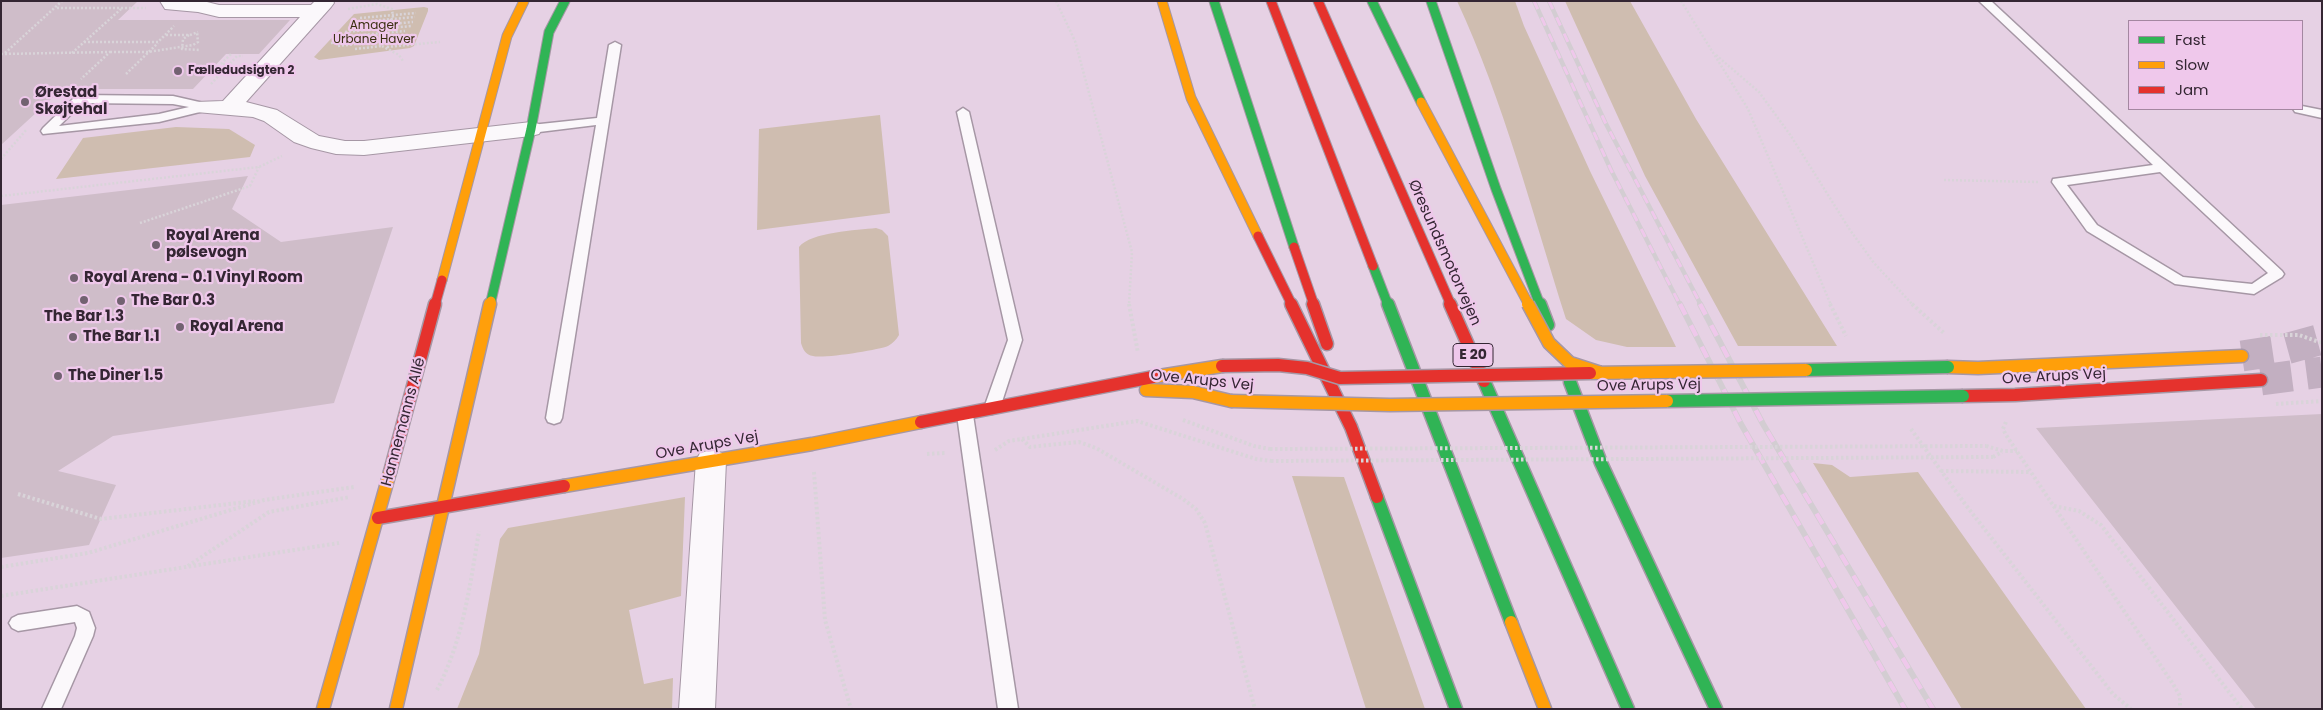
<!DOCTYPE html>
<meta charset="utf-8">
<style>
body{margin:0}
#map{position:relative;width:2323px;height:710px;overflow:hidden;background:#e6d1e4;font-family:Poppins,sans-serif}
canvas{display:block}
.frame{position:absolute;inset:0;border:2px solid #342633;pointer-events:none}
.legend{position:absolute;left:2128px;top:20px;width:175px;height:90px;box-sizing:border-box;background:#efc8eb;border:1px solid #a487a1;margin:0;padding:6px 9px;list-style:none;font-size:15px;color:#342633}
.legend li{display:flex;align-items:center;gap:10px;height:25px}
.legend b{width:25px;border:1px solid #a487a1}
</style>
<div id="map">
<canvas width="2323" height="710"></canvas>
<div class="frame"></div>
<ul class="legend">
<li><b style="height:6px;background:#30b455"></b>Fast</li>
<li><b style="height:6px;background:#ff9f0a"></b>Slow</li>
<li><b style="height:6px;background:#e5322d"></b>Jam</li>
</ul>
</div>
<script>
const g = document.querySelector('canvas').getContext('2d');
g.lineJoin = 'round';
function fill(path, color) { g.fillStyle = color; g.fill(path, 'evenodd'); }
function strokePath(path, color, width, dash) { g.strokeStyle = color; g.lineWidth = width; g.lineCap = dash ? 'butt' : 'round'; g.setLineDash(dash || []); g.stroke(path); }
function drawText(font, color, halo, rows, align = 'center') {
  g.font = font + ' Poppins,sans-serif'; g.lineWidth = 4.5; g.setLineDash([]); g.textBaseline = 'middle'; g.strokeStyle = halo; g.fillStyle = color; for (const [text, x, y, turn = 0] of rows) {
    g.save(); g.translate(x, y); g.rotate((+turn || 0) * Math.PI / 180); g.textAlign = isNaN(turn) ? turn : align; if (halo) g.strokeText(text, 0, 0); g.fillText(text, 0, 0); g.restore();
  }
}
fill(new Path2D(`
 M 1457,1 L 1515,1 L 1524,26 L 1590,171 L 1676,347 L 1627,347 L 1596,340 L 1566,319 C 1532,212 1504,102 1457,1 Z
 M 1565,1 L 1630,1 L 1696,119 L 1837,346 L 1738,346 L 1645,176 Z
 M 424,7 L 428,8 L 428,11 L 414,46 L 410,48 L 319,60 L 314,57 L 354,14 Z
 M 880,115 L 890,213 L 757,230 L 759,129 Z
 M 176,127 L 229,129 L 255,145 L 250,157 L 56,179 L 83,138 Z
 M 876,228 L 882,230 L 888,236 L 899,335 C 896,340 893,343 888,346 C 879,350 822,359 813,356 C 806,355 803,350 801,343 L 799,247 C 811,232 857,230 876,228 Z
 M 1813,463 L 1832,465 L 1850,477 L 1918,472 L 2086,709 L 1962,709 Z
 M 1292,476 L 1344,477 L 1425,709 L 1366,709 Z
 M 685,497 L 681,596 L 629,610 L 644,684 L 673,678 L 672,709 L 457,709 L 479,654 L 500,539 L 508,528 Z`), '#cfbdb0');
fill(new Path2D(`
 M 1,1 L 138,1 L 118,20 L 290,20 L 259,54 L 226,54 L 193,89 L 62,89 L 1,145 Z
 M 248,176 L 232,209 L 281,242 L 393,227 L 334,403 L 113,436 L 58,471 L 116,485 L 89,545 L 1,558 L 1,205 Z
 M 2322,414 L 2322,709 L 2256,709 L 2036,428 Z`), '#cfbdc9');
strokePath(new Path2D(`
 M 2242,356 L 2282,350 L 2322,339
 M 2261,380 L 2322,372`), '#c2afc1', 31, [31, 15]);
const lane = new Path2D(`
 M 1979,1 L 1991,1 L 2282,271 L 2284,274 L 2282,277 L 2254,294 L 2175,284 L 2087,231 L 2052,182 L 2053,179 L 2153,165 ZM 2160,172 L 2268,273 L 2252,284 L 2183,277 L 2097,225 L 2067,185 Z
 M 615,42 L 621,45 L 562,418 L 560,422 L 554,424 L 548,422 L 546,418 L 596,125 L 531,133 L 525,129 L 531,125 L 597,118 L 609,45 Z
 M 80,95 L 173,96 L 208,104 L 210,107 L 208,110 L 159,122 L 43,134 L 41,131 L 43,128 L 76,96 ZM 83,103 L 173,104 L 189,107 L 159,114 L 59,126 Z
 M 2302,106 L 2322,110 L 2322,118 L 2295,112 L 2293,109 L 2302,109 Z
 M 963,108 L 969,112 L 1022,340 L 1000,408 L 998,412 L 992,414 L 986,412 L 984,408 L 1008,340 L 957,112 Z
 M 965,409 L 971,411 L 973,415 L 1018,709 L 998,709 L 957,415 L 959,411 Z
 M 77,606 L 89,612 L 95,628 L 93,636 L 61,709 L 42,709 L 75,636 L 77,628 L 75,622 L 18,631 L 12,628 L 9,623 L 12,618 L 18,615 Z`);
const street = new Path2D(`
 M 160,1 L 203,1 L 219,5 L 311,5 L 315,1 L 333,1 L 334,3 L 331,7 L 246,102 L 277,110 L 319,136 L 345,141 L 364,141 L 531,122 L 539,124 L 542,129 L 539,134 L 531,136 L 364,155 L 336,154 L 311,148 L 294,142 L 264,121 L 253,117 L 196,112 L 193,107 L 196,102 L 223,101 L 300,17 L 219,17 L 198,12 L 165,9 Z
 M 711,450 L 722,453 L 726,461 L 715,709 L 679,709 L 696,461 L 700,453 Z`);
const fastFar1 = new Path2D(`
 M 1214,1 L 1294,247
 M 1372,1 L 1421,102
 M 1431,1 L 1496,189 L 1540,305
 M 1373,266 L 1388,305
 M 491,301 L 531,129 L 549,32 L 565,1`);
const fast = new Path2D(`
 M 1388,304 L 1511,622
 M 1540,304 L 1548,325
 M 1484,381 L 1628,709
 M 1570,382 L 1601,463 L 1716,709
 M 1377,497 L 1456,709`);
const slowFar1 = new Path2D(`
 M 1162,1 L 1191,98 L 1258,236
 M 442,280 L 507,36 L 524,1
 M 490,305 L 491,301`);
const slow = new Path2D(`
 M 1948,367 L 1978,368 L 2242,356
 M 1153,377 L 1222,366
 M 1146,390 L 1193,392 L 1231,401
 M 564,486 L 812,444 L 921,422
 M 1511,622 L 1545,709
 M 323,709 L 390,472
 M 396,709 L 490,304`);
const jamFar1 = new Path2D(`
 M 1271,1 L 1373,266
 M 1318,1 L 1451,305
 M 1258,236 L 1292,305
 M 1294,247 L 1314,305
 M 435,305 L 442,280`);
const jam = new Path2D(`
 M 1291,304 L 1351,427 L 1377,497
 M 1313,304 L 1327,344
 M 1450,304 L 1484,381
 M 1963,396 L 2015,395 L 2261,380
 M 921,422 L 1153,377
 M 390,472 L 435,304
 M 378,518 L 564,486`);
strokePath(lane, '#a697a5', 3);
strokePath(street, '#a697a5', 2);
strokePath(fastFar1, '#a697a5', 11);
strokePath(fast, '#a697a5', 15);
strokePath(slowFar1, '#a697a5', 11);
strokePath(slow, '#a697a5', 15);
strokePath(jamFar1, '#a697a5', 11);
strokePath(jam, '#a697a5', 15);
strokePath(new Path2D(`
 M 1056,1 L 1075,41 L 1132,252 L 1129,305
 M 1681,1 L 1748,109 L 1831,305
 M 57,8 L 146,8
 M 348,9 L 377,4 L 392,9 L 393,18 L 384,26 L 380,45 L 399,55 L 403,61
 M 360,18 L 416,13
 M 359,22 L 415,17
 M 348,28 L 413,22
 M 345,32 L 412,26
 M 166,35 L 190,35 L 198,32
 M 189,35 L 183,39 L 182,49 L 200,50
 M 340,37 L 405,31
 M 84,42 L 158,42 L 174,26
 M 331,43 L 404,36
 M 338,46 L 404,39
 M 387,47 L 440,42
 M 355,49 L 382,46
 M 110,52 L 148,52 L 193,45 L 198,42 L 197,32
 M 5,53 L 62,1
 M 72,53 L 121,9
 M 1,54 L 110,52 L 81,79
 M 1716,55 L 1759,92 L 1791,136 L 1850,230 L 1874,263 L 1913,305
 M 229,64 L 221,64 L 231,54
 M 126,74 L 158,43
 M 211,84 L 237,56 L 243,56
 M 1,159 L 27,129
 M 1944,180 L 2038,182
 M 1,196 L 259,167 L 282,156
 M 140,223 L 250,186 L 259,167`), '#d9d4d9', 2.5, [2, 2]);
strokePath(new Path2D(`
 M 1129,304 L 1138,353
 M 1830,304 L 1846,336
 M 1912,304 L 1945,334
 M 2260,335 L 2299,335 L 2322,343
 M 2276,404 L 2322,401
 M 1183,420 L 1254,446 L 1270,449
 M 2006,422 L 2003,429 L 2006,435 L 2173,684 L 2180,696 L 2180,709
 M 1911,429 L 1965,504 L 2113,694 L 2131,709
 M 1022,439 L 1030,447 L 1079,442 L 1096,448 L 1183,499 L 1196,509 L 1205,523 L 1255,709
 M 1986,446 L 2003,451 L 2017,451
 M 995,450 L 1009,441 L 1137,421 L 1256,459 L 1271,461
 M 927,454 L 946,453
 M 1993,457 L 2002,452
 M 1941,471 L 2030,472
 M 814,472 L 825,620 L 851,709
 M 18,494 L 101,519 L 255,501
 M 2054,506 L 2079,511 L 2101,525 L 2242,709
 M 188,566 L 269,512 L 350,497
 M 1,567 L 88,553 L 264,500 L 354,487
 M 1,596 L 339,543
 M 437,690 C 463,640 470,586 479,531`), '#d9d4d9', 4, [2.5, 2.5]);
fill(lane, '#fbf8fb');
fill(street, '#fbf8fb');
strokePath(fastFar1, '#30b455', 9);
strokePath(fast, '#30b455', 12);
strokePath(slowFar1, '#ff9f0a', 9);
strokePath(slow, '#ff9f0a', 12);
strokePath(jamFar1, '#e5322d', 9);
strokePath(jam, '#e5322d', 12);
const railFar1 = new Path2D(`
 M 1534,1 L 1611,170 L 1680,305
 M 1549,1 L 1605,122 L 1701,305`);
const rail = new Path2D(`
 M 1680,304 L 1741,424 L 1905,709
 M 1700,304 L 1763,424 L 1933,709`);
strokePath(railFar1, '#d3cdd2', 4.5);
strokePath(rail, '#d3cdd2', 6);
strokePath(railFar1, '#efc8eb', 3, [9]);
strokePath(rail, '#efc8eb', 4.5, [12]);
const fastBridge = new Path2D(`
 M 1806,370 L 1948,367
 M 1667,401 L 1963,396`);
const slowBridgeFar1 = new Path2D(`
 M 1421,102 L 1529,305`);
const slowBridge = new Path2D(`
 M 1528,304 L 1549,343 L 1570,363 L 1604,374
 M 1590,373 L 1806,370
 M 1231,401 L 1390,405 L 1667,401`);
const jamBridge = new Path2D(`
 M 1222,366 L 1278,365 L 1307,368 L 1340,378 L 1590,373`);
strokePath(fastBridge, '#a697a5', 15, []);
strokePath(slowBridgeFar1, '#a697a5', 11, []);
strokePath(slowBridge, '#a697a5', 15, []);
strokePath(jamBridge, '#a697a5', 15, []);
strokePath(new Path2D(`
 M 1270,449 L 1986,446
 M 1271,461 L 1993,457`), '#d9d4d9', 4, [2.5, 2.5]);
strokePath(fastBridge, '#30b455', 12);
strokePath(slowBridgeFar1, '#ff9f0a', 9);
strokePath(slowBridge, '#ff9f0a', 12);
strokePath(jamBridge, '#e5322d', 12);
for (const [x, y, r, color] of [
 [178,71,5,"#726271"],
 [25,102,5,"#726271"],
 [156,245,5,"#726271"],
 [74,278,5,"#726271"],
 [84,300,5,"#726271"],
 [121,301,5,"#726271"],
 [180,327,5,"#726271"],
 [73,337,5,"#726271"],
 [58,376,5,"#726271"]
]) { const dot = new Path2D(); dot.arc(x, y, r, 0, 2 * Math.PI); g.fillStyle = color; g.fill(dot); strokePath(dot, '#efc8eb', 2); }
drawText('12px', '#3a2f11', '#efc8eb', [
 ["Amager",374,26],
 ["Urbane Haver",374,40]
]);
drawText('bold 12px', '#342633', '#efc8eb', [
 ["Fælledudsigten 2",188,71]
], 'left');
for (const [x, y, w] of [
 [1473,355,40]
]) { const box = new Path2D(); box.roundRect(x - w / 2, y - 11.5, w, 23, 4); g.fillStyle = '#efc8eb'; g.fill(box); strokePath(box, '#342633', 1); }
drawText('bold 14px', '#342633', null, [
 ["E 20",1473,355]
]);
drawText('bold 15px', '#342633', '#efc8eb', [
 ["Ørestad",35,93],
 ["Skøjtehal",35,110],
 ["Royal Arena",166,236],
 ["pølsevogn",166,253],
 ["Royal Arena - 0.1 Vinyl Room",84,278],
 ["The Bar 0.3",131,301],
 ["The Bar 1.3",84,317,"center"],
 ["Royal Arena",190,327],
 ["The Bar 1.1",83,337],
 ["The Diner 1.5",68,376]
], 'left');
drawText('15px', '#342633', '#efc8eb', [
 ["Øresundsmotorvejen",1444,253,66],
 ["Ove Arups Vej",2054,377,-3],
 ["Ove Arups Vej",1202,381,6],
 ["Ove Arups Vej",1649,386,-1],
 ["Hannemanns Allé",404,422,-75],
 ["Ove Arups Vej",707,446,-10]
]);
</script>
